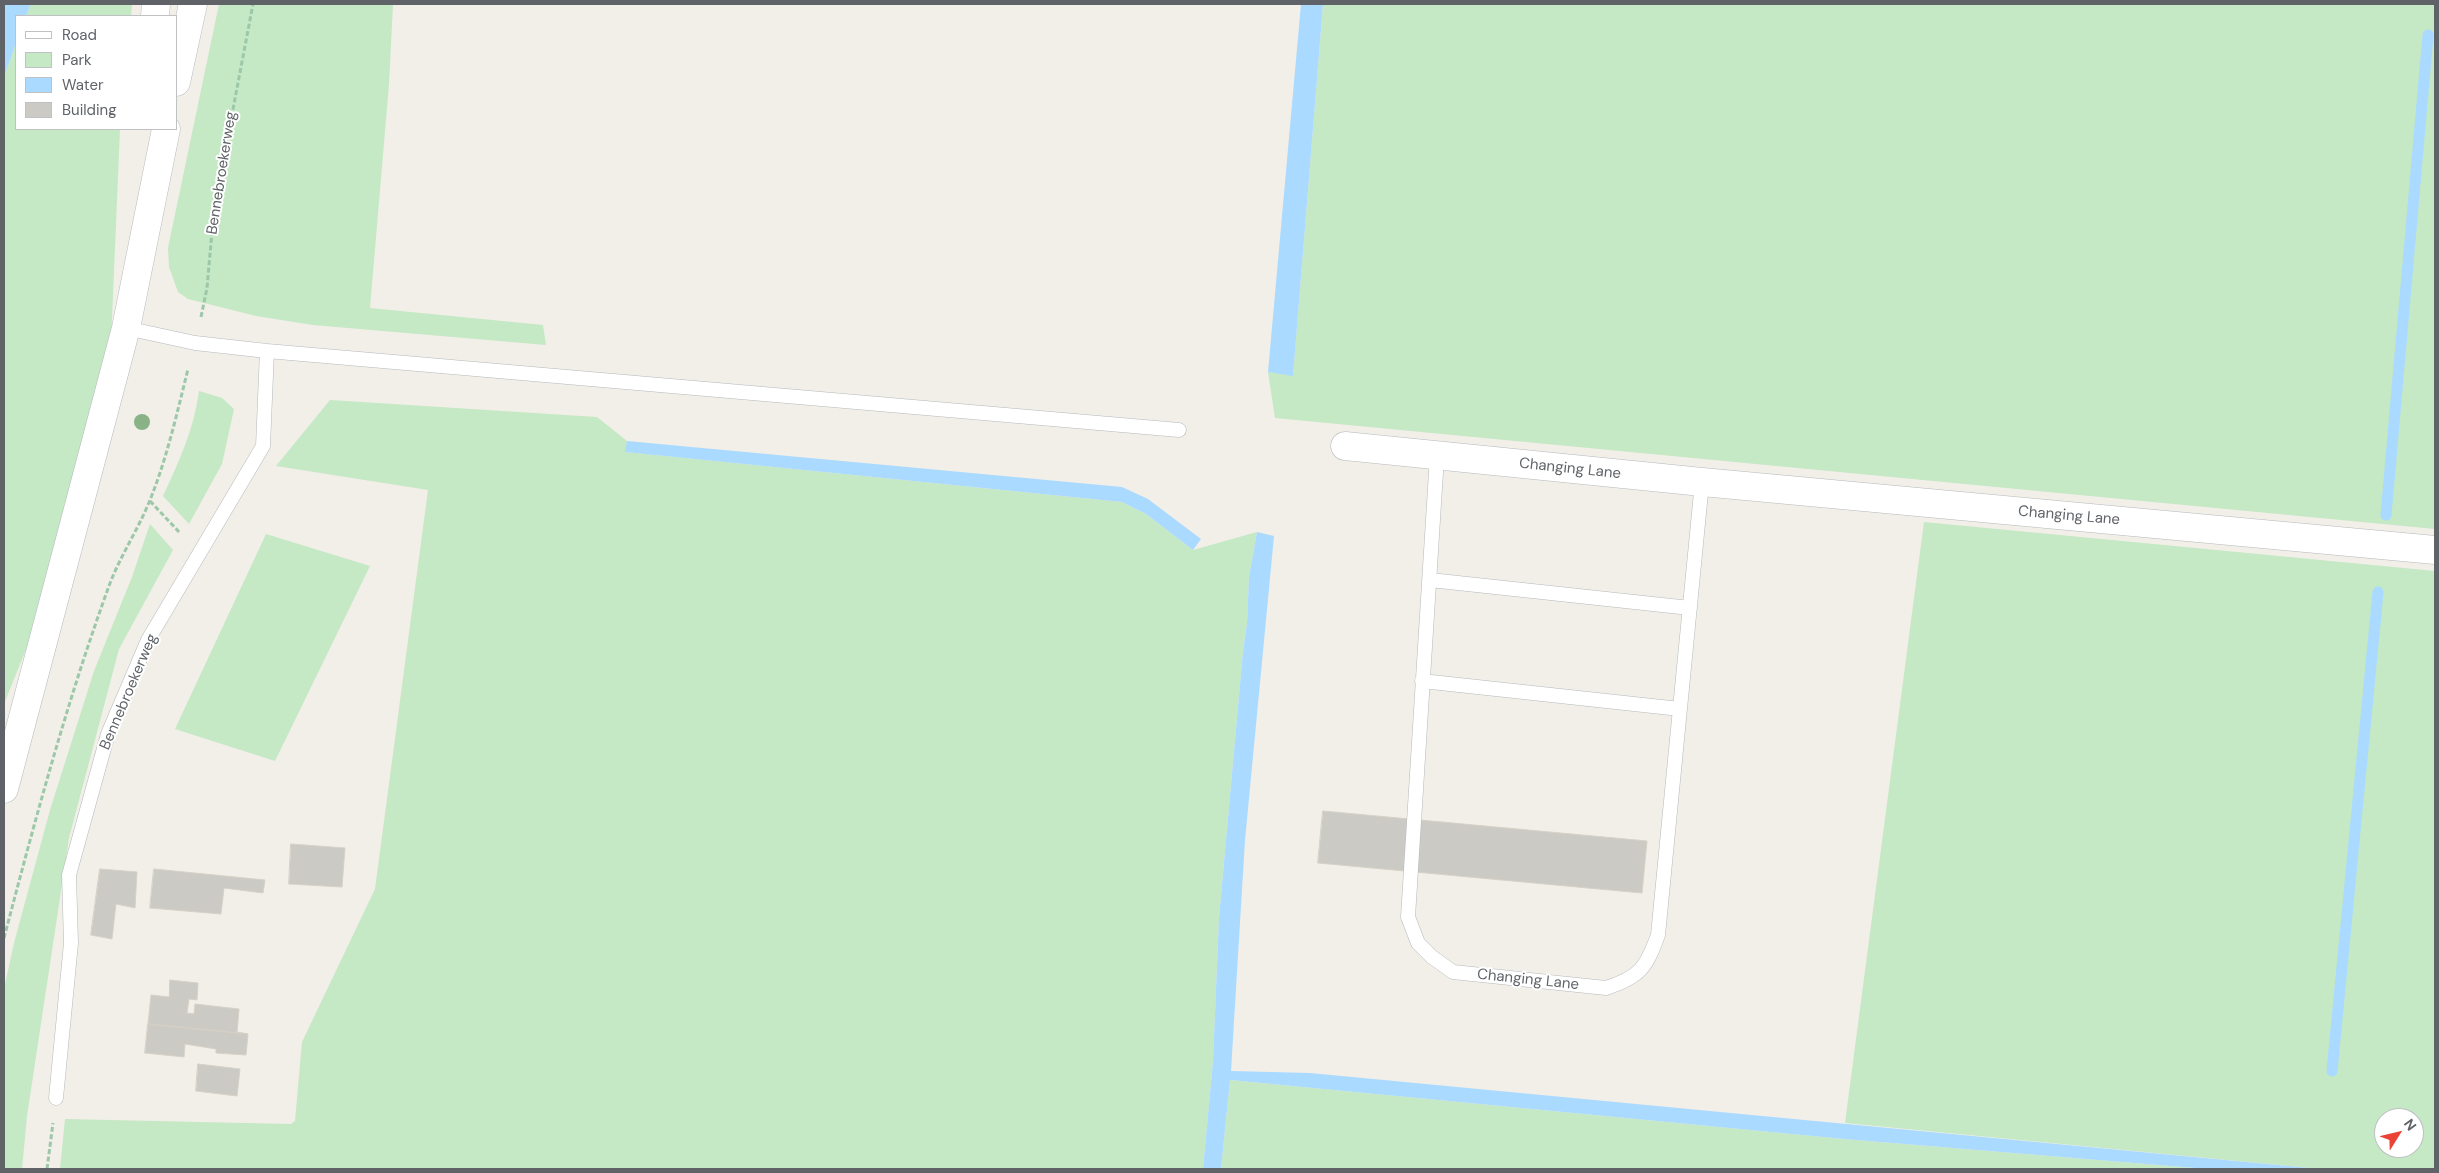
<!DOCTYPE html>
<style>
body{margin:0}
#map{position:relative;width:2439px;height:1173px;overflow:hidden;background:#f1efe8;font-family:"DM Sans",sans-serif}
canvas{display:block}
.frame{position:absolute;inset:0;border:5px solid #5f6368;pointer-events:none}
.legend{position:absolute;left:15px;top:15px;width:162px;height:115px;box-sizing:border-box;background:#fff;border:1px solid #bfc1c3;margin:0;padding:6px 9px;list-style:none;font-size:15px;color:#5f6368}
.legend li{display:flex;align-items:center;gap:10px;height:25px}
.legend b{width:25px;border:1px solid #bfc1c3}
.north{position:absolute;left:2374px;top:1108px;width:50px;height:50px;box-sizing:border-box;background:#fff;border:1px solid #bfc1c3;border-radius:50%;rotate:54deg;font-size:14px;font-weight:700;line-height:20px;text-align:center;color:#5f6368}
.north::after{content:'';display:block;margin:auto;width:18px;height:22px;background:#ea4335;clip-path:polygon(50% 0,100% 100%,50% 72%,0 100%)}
</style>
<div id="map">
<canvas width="2439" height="1173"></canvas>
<div class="frame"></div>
<ul class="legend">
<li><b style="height:6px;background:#fff"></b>Road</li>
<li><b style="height:14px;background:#c5e8c5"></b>Park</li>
<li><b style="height:14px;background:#aadaff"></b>Water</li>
<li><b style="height:14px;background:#cccac5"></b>Building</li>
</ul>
<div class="north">N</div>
</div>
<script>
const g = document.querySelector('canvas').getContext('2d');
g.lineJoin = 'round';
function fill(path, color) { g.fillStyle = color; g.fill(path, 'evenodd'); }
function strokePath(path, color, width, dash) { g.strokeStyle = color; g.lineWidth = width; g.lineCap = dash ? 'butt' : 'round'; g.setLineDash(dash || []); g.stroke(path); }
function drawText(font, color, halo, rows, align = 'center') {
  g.font = font + ' "DM Sans",sans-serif'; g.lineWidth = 4; g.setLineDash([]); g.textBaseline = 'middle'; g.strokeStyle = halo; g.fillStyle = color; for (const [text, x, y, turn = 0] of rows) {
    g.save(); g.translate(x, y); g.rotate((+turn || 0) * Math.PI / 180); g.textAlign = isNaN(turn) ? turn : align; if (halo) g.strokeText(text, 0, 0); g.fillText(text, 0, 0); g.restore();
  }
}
fill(new Path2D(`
 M 31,4 L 132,4 L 131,16 L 26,16 Z
 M 219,4 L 393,4 L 389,84 L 370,308 L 543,325 L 546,345 L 313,325 L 256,316 L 188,299 L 178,292 L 169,267 L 168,248 Z
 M 1323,4 L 2435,4 L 2435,529 L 1275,418 L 1268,372 L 1293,375 Z
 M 16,43 L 16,129 L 120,129 L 110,366 L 52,585 L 4,704 L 4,77 Z
 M 199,391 L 222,398 L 234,409 L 222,464 L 189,524 L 163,496 C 179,462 194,429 199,391 Z
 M 330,400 L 597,417 L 627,441 L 626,452 L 1122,502 L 1146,514 L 1193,550 L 1257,532 L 1249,577 L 1247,623 L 1243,651 L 1219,918 L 1213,1061 L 1203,1169 L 60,1169 L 65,1119 L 291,1124 L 295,1121 L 302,1042 L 375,889 L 428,490 L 276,466 Z
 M 1924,522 L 2435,571 L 2435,1169 L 2320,1169 L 1845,1123 ZM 2384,1118 L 2414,1118 L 2414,1148 L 2384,1148 Z
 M 150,524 L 173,550 L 119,649 L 69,838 L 27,1116 L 22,1169 L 4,1169 L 4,989 L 14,943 L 50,810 L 94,671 L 132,577 Z
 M 266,534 L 370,566 L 275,761 L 175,729 Z
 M 1230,1080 L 1844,1139 L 2207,1169 L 1221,1169 Z`), '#c5e8c5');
fill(new Path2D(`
 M 4,4 L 31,4 L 26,16 L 16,16 L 16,43 L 4,77 Z
 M 1301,4 L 1323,4 L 1293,376 L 1268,372 Z
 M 627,441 L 1122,487 L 1148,499 L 1201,539 L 1193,550 L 1146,514 L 1122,502 L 625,452 Z
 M 1257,532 L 1274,536 L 1245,840 L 1231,1071 L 1310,1073 L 2320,1169 L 2207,1169 L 1844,1139 L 1230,1080 L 1221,1169 L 1203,1169 L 1213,1061 L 1219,918 L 1243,651 L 1247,623 L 1249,577 Z`), '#aadaff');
strokePath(new Path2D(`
 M 2386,515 L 2428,35
 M 2332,1071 L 2378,592`), '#aadaff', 11);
const building = new Path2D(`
 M 1323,811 L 1647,841 L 1642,893 L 1318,863 Z
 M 291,844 L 345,848 L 342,887 L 289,884 Z
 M 100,869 L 137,872 L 135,908 L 116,904 L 112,939 L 91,935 Z
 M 154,869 L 265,880 L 263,893 L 224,888 L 221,914 L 150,908 Z
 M 170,980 L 198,983 L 197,1000 L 189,999 L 187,1013 L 194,1014 L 195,1004 L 239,1009 L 237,1032 L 248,1034 L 148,1024 L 151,995 L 169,997 Z
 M 148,1024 L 248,1034 L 246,1055 L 216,1053 L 216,1049 L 185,1044 L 184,1057 L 145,1053 Z
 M 198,1064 L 240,1069 L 237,1096 L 196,1091 Z`);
fill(building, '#cccac5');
strokePath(building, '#d6d1c6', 1);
const lane = new Path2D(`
 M 267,351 L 1179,430
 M 1437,456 L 1408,917 L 1418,943 L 1432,957 L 1453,972 L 1606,988 C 1640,977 1646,968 1658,935 L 1702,482
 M 1430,580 L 1690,608
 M 1422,681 L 1680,709
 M 56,1098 L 71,943 L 69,875 L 108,734 L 148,640 L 263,446 L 267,351 L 195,343 L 126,328`);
const street = new Path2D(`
 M 1345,446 L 1702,482 L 2435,550`);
const secondary = new Path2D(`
 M 155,16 L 156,4
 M 176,82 L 193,4
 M 4,789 L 126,328 L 166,129`);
strokePath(lane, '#b5b8bc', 15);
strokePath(street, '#b5b8bc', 29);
strokePath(secondary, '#b6babf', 29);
strokePath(new Path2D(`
 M 201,317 L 207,288 L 214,209 L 253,4
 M 150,501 L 180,533
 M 4,938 C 35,820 67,701 109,586 C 120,556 138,530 150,500 C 167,458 177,413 188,369
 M 47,1169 L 53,1123`), '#9cc7a9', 3, [5, 2.5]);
strokePath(lane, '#fff', 14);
strokePath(street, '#fff', 28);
strokePath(secondary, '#fff', 28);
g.fillStyle = '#89b387';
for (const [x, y] of [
 [142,422]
]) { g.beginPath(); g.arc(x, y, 8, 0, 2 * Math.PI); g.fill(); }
drawText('15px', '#5f6368', '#fff', [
 ["Bennebroekerweg",222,173,-81],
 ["Changing Lane",1570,469,6],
 ["Changing Lane",2069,516,5],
 ["Bennebroekerweg",129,692,-67],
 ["Changing Lane",1528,980,6]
]);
</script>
